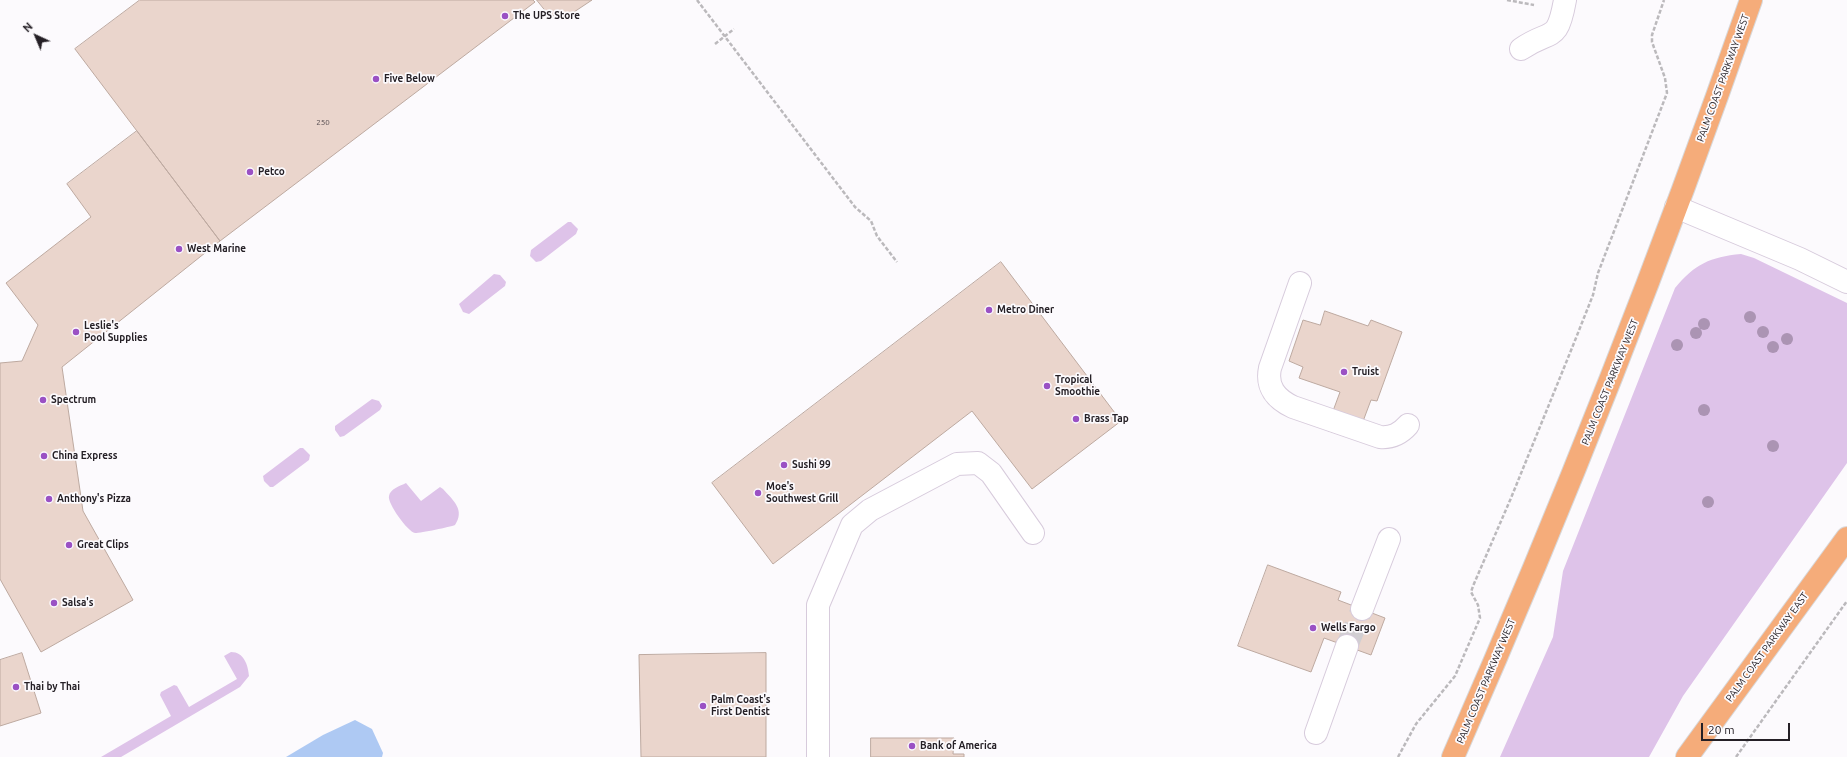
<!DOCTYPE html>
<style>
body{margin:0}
#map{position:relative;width:1847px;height:757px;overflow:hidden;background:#fcfafd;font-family:Ubuntu,sans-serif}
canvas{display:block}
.north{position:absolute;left:16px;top:16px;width:40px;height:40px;-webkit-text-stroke:3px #fcfafd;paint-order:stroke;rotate:316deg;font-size:11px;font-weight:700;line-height:16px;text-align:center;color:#252026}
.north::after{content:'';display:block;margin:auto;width:14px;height:18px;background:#252026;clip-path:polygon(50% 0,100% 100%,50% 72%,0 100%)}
.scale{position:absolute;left:1701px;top:723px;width:89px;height:18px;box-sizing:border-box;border:2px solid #252026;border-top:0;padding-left:5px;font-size:12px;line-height:14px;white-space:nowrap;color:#252026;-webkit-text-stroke:3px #fcfafd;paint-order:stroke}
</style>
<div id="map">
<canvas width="1847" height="757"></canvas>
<div class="north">N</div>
<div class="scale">20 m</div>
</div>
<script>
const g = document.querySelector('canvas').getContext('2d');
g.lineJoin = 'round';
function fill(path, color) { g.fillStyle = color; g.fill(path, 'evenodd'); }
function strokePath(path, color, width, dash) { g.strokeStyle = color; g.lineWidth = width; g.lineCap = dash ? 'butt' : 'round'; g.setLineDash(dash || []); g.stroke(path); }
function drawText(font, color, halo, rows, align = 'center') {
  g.font = font + ' Ubuntu,sans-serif'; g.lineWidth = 3.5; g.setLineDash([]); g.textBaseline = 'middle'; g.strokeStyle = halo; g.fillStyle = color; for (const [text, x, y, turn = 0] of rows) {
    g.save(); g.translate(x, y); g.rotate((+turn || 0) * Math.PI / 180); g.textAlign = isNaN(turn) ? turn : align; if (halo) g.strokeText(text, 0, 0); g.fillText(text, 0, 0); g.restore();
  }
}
fill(new Path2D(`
 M 568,222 L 571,222 L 578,229 L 576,234 L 541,261 L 536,262 L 530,256 L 531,250 Z
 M 1741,254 L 1754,258 L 1847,303 L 1847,463 L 1683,696 L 1649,757 L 1500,757 L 1553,637 L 1563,571 L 1675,288 C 1695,264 1710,257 1741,254 Z
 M 494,274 L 500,275 L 506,282 L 505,286 L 469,314 L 463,312 L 459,304 Z
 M 372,399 L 379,401 L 382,406 L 380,410 L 344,436 L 340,437 L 335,430 L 335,426 Z
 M 300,448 L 303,448 L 310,455 L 309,460 L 273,487 L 270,487 L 264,481 L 263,476 Z
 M 406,483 L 421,501 L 440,487 L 443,489 C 454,501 465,510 455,525 C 450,527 421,533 415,533 C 408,532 387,503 389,496 C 390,489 400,486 406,483 Z
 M 231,652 C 244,652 248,665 249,676 L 240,687 L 121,757 L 101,757 L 171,716 L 160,695 L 161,692 L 174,685 L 177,686 L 189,707 L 237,679 L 224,656 Z`), '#dec3e9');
fill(new Path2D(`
 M 355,720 L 372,729 L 383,753 L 382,757 L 286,757 L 323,735 Z`), '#aec9f3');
const building = new Path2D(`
 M 140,0 L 533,0 L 535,2 L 220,241 L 75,49 Z
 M 537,0 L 592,0 L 565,18 L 549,15 Z
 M 137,131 L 220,241 L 62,367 L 83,511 L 133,600 L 41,652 L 0,579 L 0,363 L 22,361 L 38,325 L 6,283 L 91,217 L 67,184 Z
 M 1001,262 L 1121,421 L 1032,489 L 972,411 L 773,564 L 712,483 Z
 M 1325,311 L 1368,326 L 1371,320 L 1402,332 L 1377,401 L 1371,400 L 1356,440 L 1326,430 L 1340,392 L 1299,378 L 1303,367 L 1289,361 L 1303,320 L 1320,325 Z
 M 1268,565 L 1341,592 L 1338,600 L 1385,618 L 1371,655 L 1324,638 L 1311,672 L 1238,646 Z
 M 22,653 L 41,713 L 0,726 L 0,660 Z
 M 766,653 L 766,757 L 641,757 L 639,655 Z
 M 871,738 L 954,738 L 953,754 L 964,754 L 964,757 L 871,757 Z`);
fill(building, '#ead5cc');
strokePath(building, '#bda9a0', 1);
strokePath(new Path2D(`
 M 1347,646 L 1362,609`), '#d1ced2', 22, [22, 11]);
const minor = new Path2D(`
 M 1521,49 C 1551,28 1557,45 1565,0
 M 1676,207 L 1800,259 L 1847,282
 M 1300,283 L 1270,368 C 1266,387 1276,399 1293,407 L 1380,437 C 1392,438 1400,434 1408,425
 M 1362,609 L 1389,539
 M 1316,733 L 1347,646
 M 818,757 L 818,605 L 852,525 L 870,510 L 957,464 L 978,463 L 991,473 L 1033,533`);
const major = new Path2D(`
 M 1453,757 C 1562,509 1662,256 1751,0
 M 1687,757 L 1847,538`);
strokePath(minor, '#d7cbdc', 24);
strokePath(major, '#d8d7d8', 24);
strokePath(new Path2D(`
 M 697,0 L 855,207 L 871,221 L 877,236 L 897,262
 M 1507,0 L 1534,5
 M 715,44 L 734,29
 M 1398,757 L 1416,724 L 1455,676 L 1480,618 L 1478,605 L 1471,592 L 1473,586 L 1511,498 L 1572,348 L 1593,295 L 1598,273 L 1667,93 L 1665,78 L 1652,42 L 1652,35 L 1664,0
 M 1736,757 L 1847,601`), '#bbb9bc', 2.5, [4, 2]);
strokePath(minor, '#fff', 22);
strokePath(major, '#f5ac7a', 22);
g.fillStyle = '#ab94b3';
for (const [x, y] of [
 [1750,317],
 [1704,324],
 [1763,332],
 [1696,333],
 [1787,339],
 [1677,345],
 [1773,347],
 [1704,410],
 [1773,446],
 [1708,502]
]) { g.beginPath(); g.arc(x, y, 6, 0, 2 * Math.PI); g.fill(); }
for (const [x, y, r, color] of [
 [505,16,4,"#9a51c4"],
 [376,79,4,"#9a51c4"],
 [250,172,4,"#9a51c4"],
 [179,249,4,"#9a51c4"],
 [989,310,4,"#9a51c4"],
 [76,332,4,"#9a51c4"],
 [1344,372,4,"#9a51c4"],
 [1047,386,4,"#9a51c4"],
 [43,400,4,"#9a51c4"],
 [1076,419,4,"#9a51c4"],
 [44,456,4,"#9a51c4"],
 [784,465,4,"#9a51c4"],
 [758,493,4,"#9a51c4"],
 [49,499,4,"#9a51c4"],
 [69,545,4,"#9a51c4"],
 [54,603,4,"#9a51c4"],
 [1313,628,4,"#9a51c4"],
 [16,687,4,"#9a51c4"],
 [703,706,4,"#9a51c4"],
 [912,746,4,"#9a51c4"]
]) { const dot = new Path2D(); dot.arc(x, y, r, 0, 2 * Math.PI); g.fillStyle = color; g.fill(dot); strokePath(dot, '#fcfafd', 1.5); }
drawText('8px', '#564d50', null, [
 ["250",323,122]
]);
drawText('bold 10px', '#252026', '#fcfafd', [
 ["The UPS Store",513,16],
 ["Five Below",384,79],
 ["Petco",258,172],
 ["West Marine",187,249],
 ["Metro Diner",997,310],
 ["Leslie's",84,326],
 ["Pool Supplies",84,338],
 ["Truist",1352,372],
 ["Tropical",1055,380],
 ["Smoothie",1055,392],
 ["Spectrum",51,400],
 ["Brass Tap",1084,419],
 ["China Express",52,456],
 ["Sushi 99",792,465],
 ["Moe's",766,487],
 ["Southwest Grill",766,499],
 ["Anthony's Pizza",57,499],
 ["Great Clips",77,545],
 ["Salsa's",62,603],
 ["Wells Fargo",1321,628],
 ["Thai by Thai",24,687],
 ["Palm Coast's",711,700],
 ["First Dentist",711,712],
 ["Bank of America",920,746]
], 'left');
drawText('10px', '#252026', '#fcfafd', [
 ["PALM COAST PARKWAY WEST",1723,78,-70],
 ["PALM COAST PARKWAY WEST",1610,382,-68],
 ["PALM COAST PARKWAY EAST",1767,647,-54],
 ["PALM COAST PARKWAY WEST",1486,681,-67]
]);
</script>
